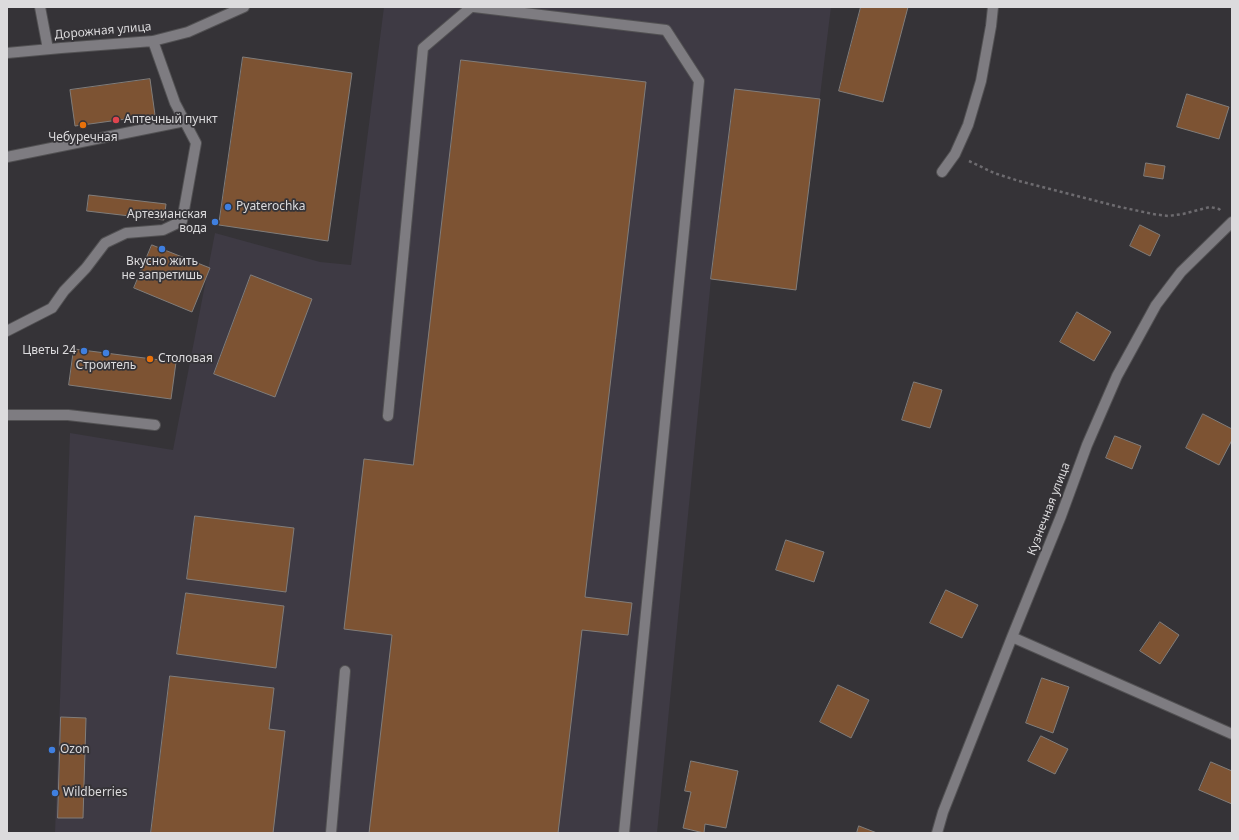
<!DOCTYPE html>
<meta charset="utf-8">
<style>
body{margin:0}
#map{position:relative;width:1239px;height:840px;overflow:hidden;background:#353337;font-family:"Noto Sans",sans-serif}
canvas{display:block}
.frame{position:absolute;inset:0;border:8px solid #dcdbdd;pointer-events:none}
</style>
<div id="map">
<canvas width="1239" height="840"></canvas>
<div class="frame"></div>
</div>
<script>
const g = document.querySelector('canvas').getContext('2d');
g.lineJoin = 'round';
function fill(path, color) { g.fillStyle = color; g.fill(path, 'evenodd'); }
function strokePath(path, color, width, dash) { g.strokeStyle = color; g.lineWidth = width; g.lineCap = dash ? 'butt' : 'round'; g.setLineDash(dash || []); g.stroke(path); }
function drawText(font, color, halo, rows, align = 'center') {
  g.font = font + ' "Noto Sans",sans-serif'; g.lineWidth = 3.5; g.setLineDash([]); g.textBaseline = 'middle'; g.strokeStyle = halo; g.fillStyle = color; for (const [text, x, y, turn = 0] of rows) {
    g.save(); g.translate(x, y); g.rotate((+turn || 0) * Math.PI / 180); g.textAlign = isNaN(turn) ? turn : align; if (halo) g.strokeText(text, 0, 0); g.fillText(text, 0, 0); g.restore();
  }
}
fill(new Path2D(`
 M 384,7 L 831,7 L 796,290 L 711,279 L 657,833 L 55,833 L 70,433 L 173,450 L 215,233 L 320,262 L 351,265 Z`), '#3e3a44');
const building = new Path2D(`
 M 861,7 L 908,7 L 883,102 L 839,91 Z
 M 243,57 L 352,73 L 328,241 L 219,225 Z
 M 461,60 L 646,82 L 585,597 L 632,603 L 628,635 L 582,630 L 558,833 L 369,833 L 392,635 L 344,629 L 364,459 L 413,465 Z
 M 150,79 L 155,115 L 75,126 L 70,90 Z
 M 735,89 L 820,99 L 796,290 L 711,279 Z
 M 1187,94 L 1229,107 L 1219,139 L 1177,127 Z
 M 1146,163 L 1165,166 L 1163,179 L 1144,176 Z
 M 89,195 L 166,204 L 164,220 L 87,211 Z
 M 1140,225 L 1160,235 L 1150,256 L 1130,246 Z
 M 152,245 L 210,268 L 192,312 L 134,288 Z
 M 251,275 L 312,299 L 275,397 L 214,374 Z
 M 1077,312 L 1111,332 L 1094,361 L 1060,342 Z
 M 74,349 L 176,362 L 171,399 L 69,385 Z
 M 914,382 L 942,390 L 930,428 L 902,420 Z
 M 1203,414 L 1232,429 L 1232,440 L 1219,465 L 1186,448 Z
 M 1115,436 L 1141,446 L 1132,469 L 1106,458 Z
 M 195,516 L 294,528 L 286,592 L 187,579 Z
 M 786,540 L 824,552 L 814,582 L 776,570 Z
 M 946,590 L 978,605 L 962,638 L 930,623 Z
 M 186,593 L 284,606 L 276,668 L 177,654 Z
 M 1160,622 L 1179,635 L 1160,664 L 1140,651 Z
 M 170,676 L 274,688 L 269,729 L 285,731 L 273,833 L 151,833 Z
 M 1042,678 L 1069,687 L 1053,733 L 1026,723 Z
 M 838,685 L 869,700 L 851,738 L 820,722 Z
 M 61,717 L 86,718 L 83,818 L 58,818 Z
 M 1041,736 L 1068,749 L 1055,774 L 1028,761 Z
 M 691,761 L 738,771 L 726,828 L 705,824 L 704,833 L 683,828 L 691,792 L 685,791 Z
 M 1211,762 L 1232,771 L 1232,804 L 1199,790 Z
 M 859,826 L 877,833 L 857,833 Z`);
fill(building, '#7d5333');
strokePath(building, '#817d7a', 1);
const minor = new Path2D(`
 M 40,7 L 48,49
 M 474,7 L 666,30 L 699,81 L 624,833
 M 7,53 L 61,48 L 153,41 L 188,32 L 244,7
 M 7,157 L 185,121
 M 942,172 L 955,154 L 968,125 L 981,81 L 991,26 L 993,7
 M 7,331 L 52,308 L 64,291 L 86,268 L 105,243 L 126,233 L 163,230 L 182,221 L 196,143 L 175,103 L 153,41
 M 7,415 L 68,415 L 155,425
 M 388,416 L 423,48 L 471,7
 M 1012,637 L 1232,734
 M 331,833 L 345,671
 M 937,833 L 943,812 L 1012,637 L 1061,516 L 1087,445 L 1117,376 L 1156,305 L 1181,272 L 1232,222`);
strokePath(minor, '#525153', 12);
strokePath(new Path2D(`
 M 969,161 L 994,173 L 1019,181 L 1120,207 L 1153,214 L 1168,216 L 1183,214 L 1210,207 L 1219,209 L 1221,211`), '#6d6b6f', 2.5, [3, 3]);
strokePath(minor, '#7e7c81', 10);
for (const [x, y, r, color] of [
 [116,120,4,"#e0444e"],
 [83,125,4,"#e8710a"],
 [228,207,4,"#3f7fe0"],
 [215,222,4,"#3f7fe0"],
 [162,249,4,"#3f7fe0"],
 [84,351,4,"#3f7fe0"],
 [106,353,4,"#3f7fe0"],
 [150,359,4,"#e8710a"],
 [52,750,4,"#3f7fe0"],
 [55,793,4,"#3f7fe0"]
]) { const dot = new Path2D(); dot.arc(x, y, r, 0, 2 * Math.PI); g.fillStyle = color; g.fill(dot); strokePath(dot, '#353337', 1.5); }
drawText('12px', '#dcdbdd', '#353337', [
 ["Дорожная улица",103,31,-5],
 ["Кузнечная улица",1049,509,-69]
]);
drawText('12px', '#dcdbdd', '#353337', [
 ["Аптечный пункт",124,120],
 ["Чебуречная",83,138,"center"],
 ["Pyaterochka",236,207],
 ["Артезианская",207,215,"right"],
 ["вода",207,229,"right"],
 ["Вкусно жить",162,262,"center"],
 ["не запретишь",162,276,"center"],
 ["Цветы 24",76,351,"right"],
 ["Столовая",158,359],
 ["Строитель",106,366,"center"],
 ["Ozon",60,750],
 ["Wildberries",63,793]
], 'left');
</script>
